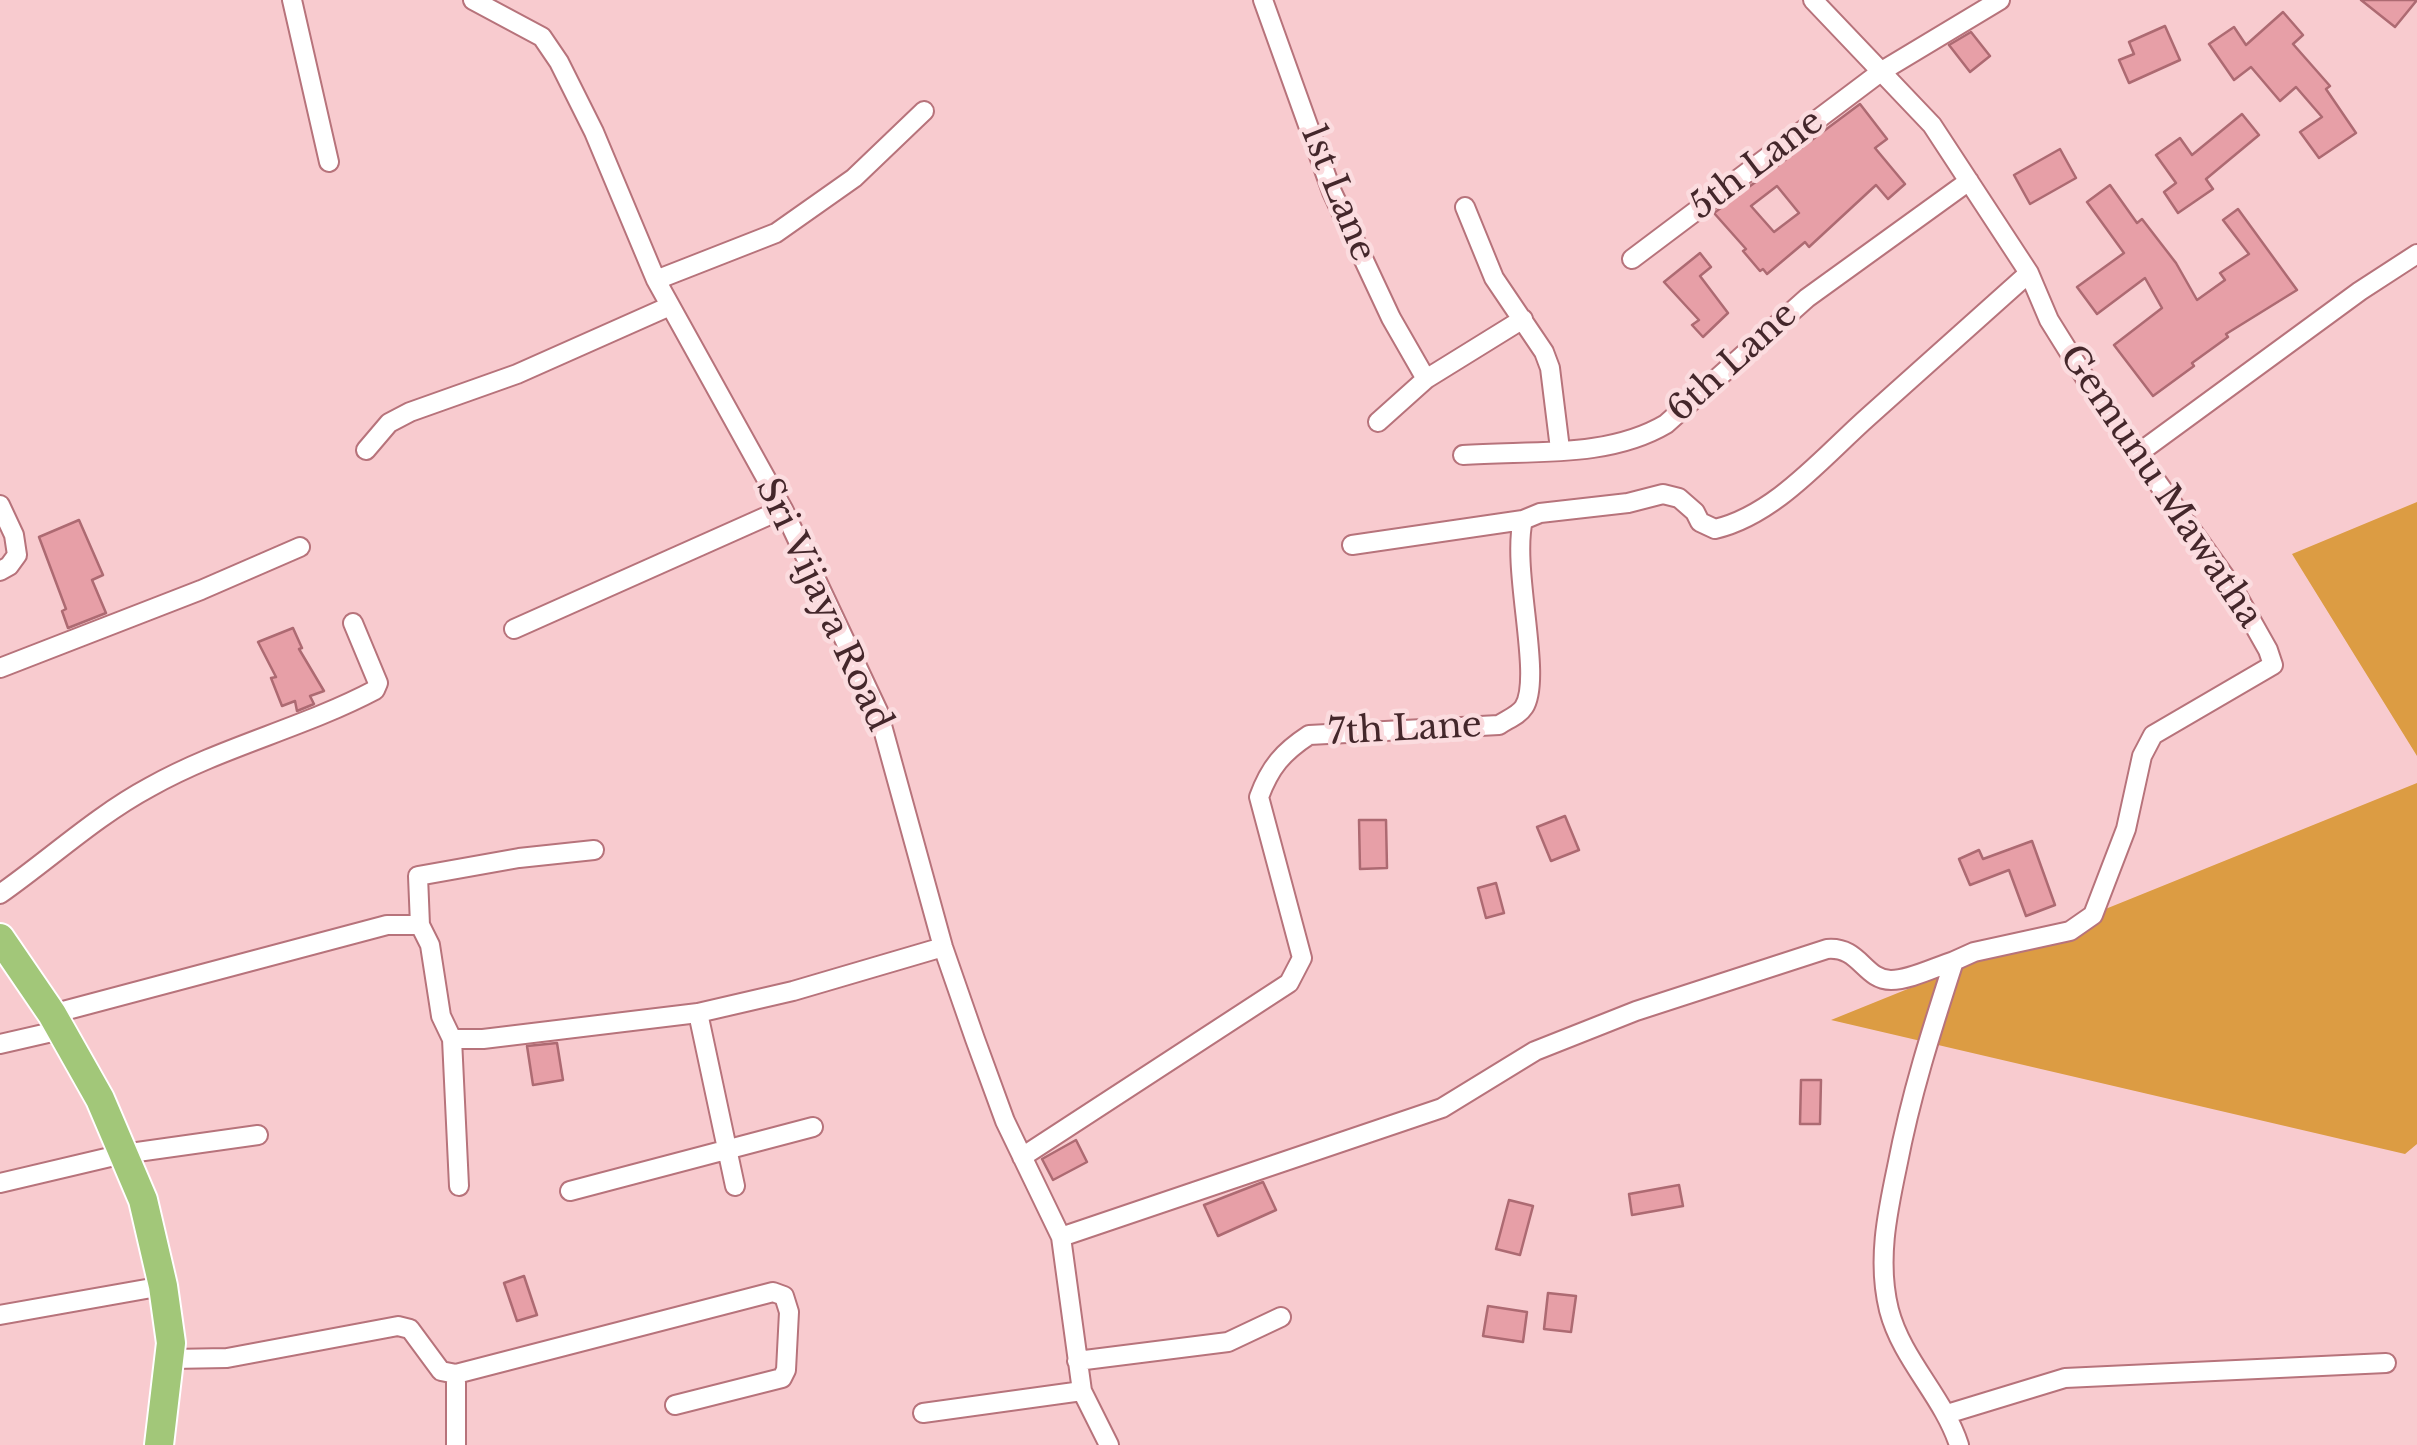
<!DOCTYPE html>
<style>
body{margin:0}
canvas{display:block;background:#f8cbcf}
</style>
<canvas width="2417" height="1445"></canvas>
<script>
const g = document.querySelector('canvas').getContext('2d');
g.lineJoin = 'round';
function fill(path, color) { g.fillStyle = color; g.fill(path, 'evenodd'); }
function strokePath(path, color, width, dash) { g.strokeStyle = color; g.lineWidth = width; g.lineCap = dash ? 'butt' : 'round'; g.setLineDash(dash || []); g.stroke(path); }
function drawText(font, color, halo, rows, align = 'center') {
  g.font = font + ' "Libre Baskerville",serif'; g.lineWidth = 9; g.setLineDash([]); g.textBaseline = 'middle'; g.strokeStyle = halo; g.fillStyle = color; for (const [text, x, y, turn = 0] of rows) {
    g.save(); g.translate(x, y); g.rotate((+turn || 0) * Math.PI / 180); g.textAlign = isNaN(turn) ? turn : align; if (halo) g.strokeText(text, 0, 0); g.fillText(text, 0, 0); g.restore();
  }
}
fill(new Path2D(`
 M 2417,502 L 2417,756 L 2292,554 Z
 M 2417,783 L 2417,1144 L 2405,1154 L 1831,1020 Z`), '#dc9c43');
const building = new Path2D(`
 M 2361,0 L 2417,0 L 2395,27 Z
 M 2283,12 L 2303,35 L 2293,44 L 2330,86 L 2326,89 L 2356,133 L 2319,158 L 2300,132 L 2322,117 L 2296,87 L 2280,101 L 2251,67 L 2234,80 L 2209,44 L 2234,27 L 2246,45 Z
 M 2165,26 L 2180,60 L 2129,83 L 2119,60 L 2134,54 L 2129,42 Z
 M 1971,32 L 1990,56 L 1970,72 L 1949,45 Z
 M 1860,104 L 1887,139 L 1875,148 L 1905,184 L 1888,199 L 1876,185 L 1809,247 L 1805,242 L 1767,274 L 1763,269 L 1760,271 L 1743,251 L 1746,249 L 1714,213 ZM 1777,186 L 1799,213 L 1774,232 L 1751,206 Z
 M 2242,114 L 2259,135 L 2206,179 L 2213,189 L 2178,213 L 2164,192 L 2176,183 L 2156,155 L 2180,138 L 2192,155 Z
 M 2060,149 L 2076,178 L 2030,204 L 2014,175 Z
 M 2110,185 L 2137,223 L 2142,219 L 2176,263 L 2197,300 L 2225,280 L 2220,273 L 2249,254 L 2223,220 L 2238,209 L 2297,290 L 2226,334 L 2228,337 L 2192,363 L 2194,366 L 2153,396 L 2114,345 L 2162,308 L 2145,278 L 2097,314 L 2077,287 L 2124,253 L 2087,202 Z
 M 1700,253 L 1711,267 L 1700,276 L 1728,313 L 1703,337 L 1692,325 L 1699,320 L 1664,282 Z
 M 79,520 L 103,575 L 92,580 L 106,613 L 68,628 L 62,611 L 66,609 L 39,537 Z
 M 293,628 L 302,648 L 299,649 L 324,691 L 310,696 L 314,704 L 297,711 L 295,701 L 282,706 L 271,678 L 276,677 L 258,642 Z
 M 1565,816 L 1579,850 L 1551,861 L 1537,827 Z
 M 1359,820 L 1386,820 L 1387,868 L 1360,869 Z
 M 2032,841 L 2055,905 L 2026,916 L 2009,870 L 1970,885 L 1959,859 L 1979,850 L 1983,859 Z
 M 1496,883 L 1504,913 L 1486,918 L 1478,888 Z
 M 557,1043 L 563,1080 L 533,1085 L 527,1046 Z
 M 1801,1080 L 1821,1080 L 1820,1124 L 1800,1124 Z
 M 1076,1140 L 1087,1162 L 1053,1180 L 1042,1159 Z
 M 1263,1182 L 1276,1210 L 1218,1236 L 1204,1205 Z
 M 1679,1185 L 1683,1206 L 1632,1215 L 1629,1194 Z
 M 1509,1200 L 1533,1206 L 1520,1255 L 1496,1249 Z
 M 524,1276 L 537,1315 L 517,1321 L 504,1283 Z
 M 1548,1293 L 1576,1296 L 1571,1332 L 1544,1329 Z
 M 1488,1306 L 1527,1312 L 1523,1342 L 1483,1336 Z`);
fill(building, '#e79fa7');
strokePath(building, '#ad6a72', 2.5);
const minor = new Path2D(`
 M 292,0 L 329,162
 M 473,0 L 542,37 L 559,62 L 594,132 L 656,280 L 783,509 L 878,711 L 943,947 L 975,1039 L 1005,1121 L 1061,1237 L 1082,1391 L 1109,1445
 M 1263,0 L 1332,192 L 1391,318 L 1426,379
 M 1813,0 L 1932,125 L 2029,273 L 2049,320 L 2102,405 L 2233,588 L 2268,650 L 2273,665 L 2153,735 L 2142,756 L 2126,829 L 2093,915 L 2070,931 L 1974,952 L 1954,961 C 1931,1032 1911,1094 1897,1167 C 1887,1214 1877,1262 1889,1310 C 1902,1360 1943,1396 1959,1445
 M 1465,207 L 1494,278 L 1544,352 L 1550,368 L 1560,449
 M 1632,259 L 1882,71 L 2000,0
 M 656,280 L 776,233 L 854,178 L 924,111
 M 1378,422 L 1426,379 L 1523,319
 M 366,450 L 389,423 L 410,412 L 517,374 L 670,306
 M 1463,455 C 1530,450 1607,459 1666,424 L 1807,298 L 1969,181
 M 2136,455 L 2360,291 L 2417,254
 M 0,505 L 14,535 L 17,555 L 9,566 L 0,571
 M 1352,545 L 1523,520
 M 514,629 L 783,509
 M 0,668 L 201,590 L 300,547
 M 0,894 C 50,859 96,816 150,787 C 221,747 303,728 375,690 L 378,683 L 353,623
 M 698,1013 L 735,1186
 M 52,1014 L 387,925 L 420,925
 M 452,1039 L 483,1039 L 698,1013 L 793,991 L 943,947
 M 0,1044 L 61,1030
 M 1022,1157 L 1289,983 L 1302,958 L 1259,797 C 1270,767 1283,752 1309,735 L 1499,725 C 1508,719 1519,715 1524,707 C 1543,677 1511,569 1523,520 L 1540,513 L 1628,503 L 1663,494 L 1679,498 L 1695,512 L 1700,522 L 1715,529 C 1775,515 1823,457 1868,417 C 1922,369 1975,321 2029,273
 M 0,1183 L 123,1154 L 258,1135
 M 459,1186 L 452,1039 L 441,1016 L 430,945 L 420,925 L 418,876 L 519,858 L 594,850
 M 570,1191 L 813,1127
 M 1061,1237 L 1442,1108 L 1535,1051 L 1636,1011 L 1827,949 C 1860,946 1864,980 1891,980 C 1910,980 1935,967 1954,961
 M 0,1315 L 163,1286
 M 171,1359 L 227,1358 L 398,1326 L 410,1329 L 441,1371 L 456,1374 L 773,1292 L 784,1296 L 789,1312 L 786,1370 L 782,1378 L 675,1405
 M 1077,1361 L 1228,1342 L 1281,1317
 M 923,1413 L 1082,1391
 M 1947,1414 L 2065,1378 L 2386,1363
 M 456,1445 L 456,1374`);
const primary = new Path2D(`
 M 0,938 L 52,1014 L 100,1099 L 143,1200 L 163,1286 L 171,1343 L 159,1445`);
strokePath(minor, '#b7737b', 22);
strokePath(primary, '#fff', 32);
strokePath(minor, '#fff', 18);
strokePath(primary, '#a2c779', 28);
drawText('35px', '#44272b', '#fbdcdf', [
 ["5th Lane",1757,165,-37],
 ["1st Lane",1337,193,68],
 ["6th Lane",1733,363,-42],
 ["Gemunu Mawatha",2160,487,56],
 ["Sri Vijaya Road",823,605,65],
 ["7th Lane",1405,730,-3]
]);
</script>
